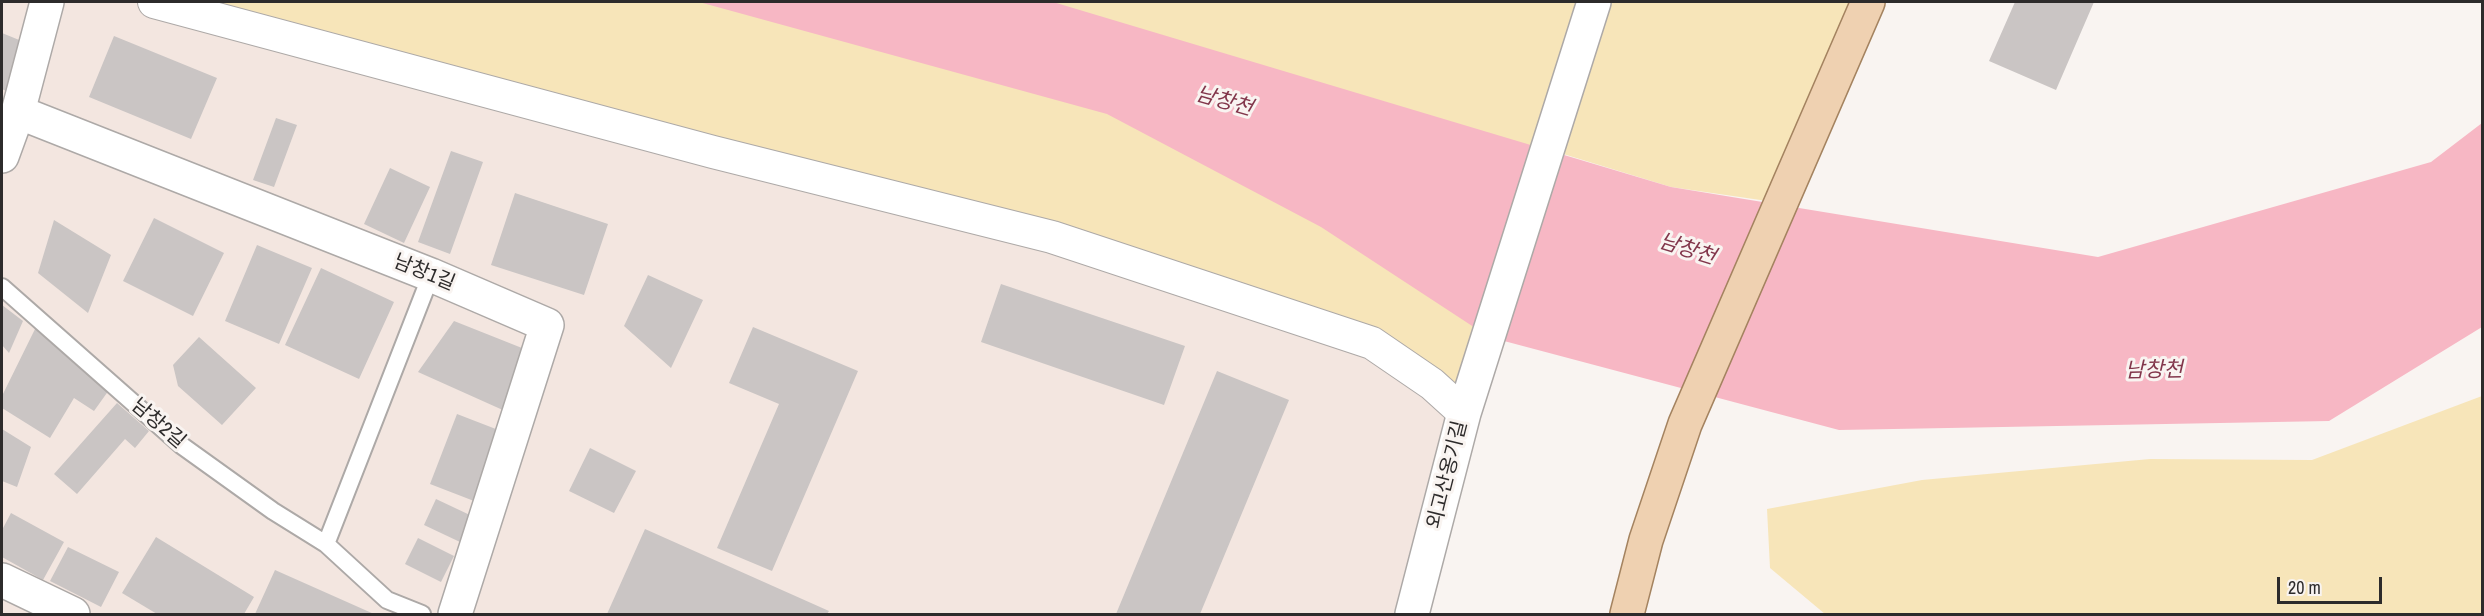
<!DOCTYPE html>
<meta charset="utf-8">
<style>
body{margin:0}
#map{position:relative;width:2484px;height:616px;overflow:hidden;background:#f9f4f1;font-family:"Archivo Narrow",sans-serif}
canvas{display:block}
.frame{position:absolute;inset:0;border:3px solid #2d2b2b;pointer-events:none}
.scale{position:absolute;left:2277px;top:577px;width:105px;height:27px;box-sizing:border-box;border:3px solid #2d2b2b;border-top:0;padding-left:8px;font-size:18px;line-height:21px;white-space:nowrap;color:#2d2b2b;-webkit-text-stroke:4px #f9f4f1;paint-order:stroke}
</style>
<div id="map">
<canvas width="2484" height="616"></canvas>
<div class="frame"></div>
<div class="scale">20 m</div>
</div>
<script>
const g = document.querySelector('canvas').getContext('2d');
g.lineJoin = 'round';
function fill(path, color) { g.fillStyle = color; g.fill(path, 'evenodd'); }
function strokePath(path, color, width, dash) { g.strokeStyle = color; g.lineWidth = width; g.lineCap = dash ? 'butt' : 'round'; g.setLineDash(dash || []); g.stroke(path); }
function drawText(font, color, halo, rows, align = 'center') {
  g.font = font + ' "Archivo Narrow","Noto Sans KR",sans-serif'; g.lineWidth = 6; g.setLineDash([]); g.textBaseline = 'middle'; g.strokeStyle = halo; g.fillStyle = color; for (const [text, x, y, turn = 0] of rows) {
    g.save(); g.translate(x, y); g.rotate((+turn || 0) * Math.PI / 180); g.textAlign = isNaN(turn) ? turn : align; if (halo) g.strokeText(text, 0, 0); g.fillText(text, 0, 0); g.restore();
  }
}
fill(new Path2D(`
 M 2,2 L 156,2 L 1372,343 L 1464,413 L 1415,614 L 2,614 Z`), '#f3e6e0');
fill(new Path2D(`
 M 156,2 L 1868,2 L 1781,203 L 1671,187 L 1547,149 L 1464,413 L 1372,343 Z
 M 2482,396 L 2482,614 L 1825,614 L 1770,568 L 1767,509 L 1922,480 L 2150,459 L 2312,460 Z`), '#f7e5b9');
fill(new Path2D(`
 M 699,2 L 1053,2 L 1671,187 L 2098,257 L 2431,162 L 2482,123 L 2482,327 L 2329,421 L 1839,430 L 1489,337 L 1321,227 L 1107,114 Z`), '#f7b7c4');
fill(new Path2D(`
 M 2015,2 L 2094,2 L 2056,90 L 1989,61 Z
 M 2,33 L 29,44 L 10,93 L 2,89 Z
 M 114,36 L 217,78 L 191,139 L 89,97 Z
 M 276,118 L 297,125 L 274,187 L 253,180 Z
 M 451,151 L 483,162 L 450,254 L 418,242 Z
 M 390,168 L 430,187 L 404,243 L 364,224 Z
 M 515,193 L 608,224 L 584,295 L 491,265 Z
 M 154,218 L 224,253 L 193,316 L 123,281 Z
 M 54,220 L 111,255 L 88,313 L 38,273 Z
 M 257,245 L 312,268 L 279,344 L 225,321 Z
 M 321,268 L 394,302 L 359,379 L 285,345 Z
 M 648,275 L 703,300 L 671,368 L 624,326 Z
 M 1001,284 L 1185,346 L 1164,405 L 981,342 Z
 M 2,305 L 23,321 L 9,353 L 2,345 Z
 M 454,321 L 527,350 L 505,411 L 418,372 Z
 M 36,327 L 109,390 L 94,411 L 74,398 L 50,438 L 2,408 L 2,396 Z
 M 753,327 L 858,371 L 772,571 L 717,548 L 779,404 L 729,383 Z
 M 199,337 L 256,388 L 222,425 L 178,386 L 173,365 Z
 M 1217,371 L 1289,400 L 1200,614 L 1116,614 Z
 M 117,403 L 149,431 L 135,448 L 125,439 L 77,494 L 54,474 Z
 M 457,414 L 501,431 L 474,501 L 430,484 Z
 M 2,429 L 31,447 L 17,487 L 2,481 Z
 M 590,448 L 636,471 L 614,513 L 569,491 Z
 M 436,499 L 472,516 L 460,542 L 424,525 Z
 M 11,513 L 64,542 L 43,580 L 2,557 L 2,530 Z
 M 645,529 L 829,611 L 827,614 L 607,614 Z
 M 156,537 L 254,597 L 244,614 L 157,614 L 122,593 Z
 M 418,538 L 454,556 L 441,582 L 405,564 Z
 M 68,547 L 119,572 L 101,607 L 50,581 Z
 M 275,570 L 374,614 L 255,614 Z`), '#cac5c4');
const service = new Path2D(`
 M 2,287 L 181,445 L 273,511 L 326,544 L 387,600 L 422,614
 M 326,544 L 431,275`);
const minor = new Path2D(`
 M 154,2 L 713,152 L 1052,237 L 1372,343 L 1432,384 L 1464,413`);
const tertiary = new Path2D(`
 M 18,112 L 431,275 L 547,325 L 455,614
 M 2,156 L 18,112 L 47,2
 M 2,580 L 73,614`);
const secondary = new Path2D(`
 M 1412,614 L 1464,413 L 1594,2`);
const primary = new Path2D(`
 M 1627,614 L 1646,540 L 1685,424 L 1868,2`);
strokePath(service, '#ada9a7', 20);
strokePath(minor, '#ada9a7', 34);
strokePath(tertiary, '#ada9a7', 36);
strokePath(secondary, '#ada9a7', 36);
strokePath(primary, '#a48360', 36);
strokePath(service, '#fff', 16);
strokePath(minor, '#fff', 32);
strokePath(tertiary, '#fff', 33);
strokePath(secondary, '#fff', 33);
strokePath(primary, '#efd1b1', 33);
drawText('20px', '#2d2b2b', '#f9f4f1', [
 ["남창1길",424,273,22],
 ["남창2길",158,424,41],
 ["외고산옹기길",1448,475,-76]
]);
drawText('italic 21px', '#82364b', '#f9f4f1', [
 ["남창천",1224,102,16],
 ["남창천",1687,250,18],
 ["남창천",2154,371,-1]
]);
</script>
